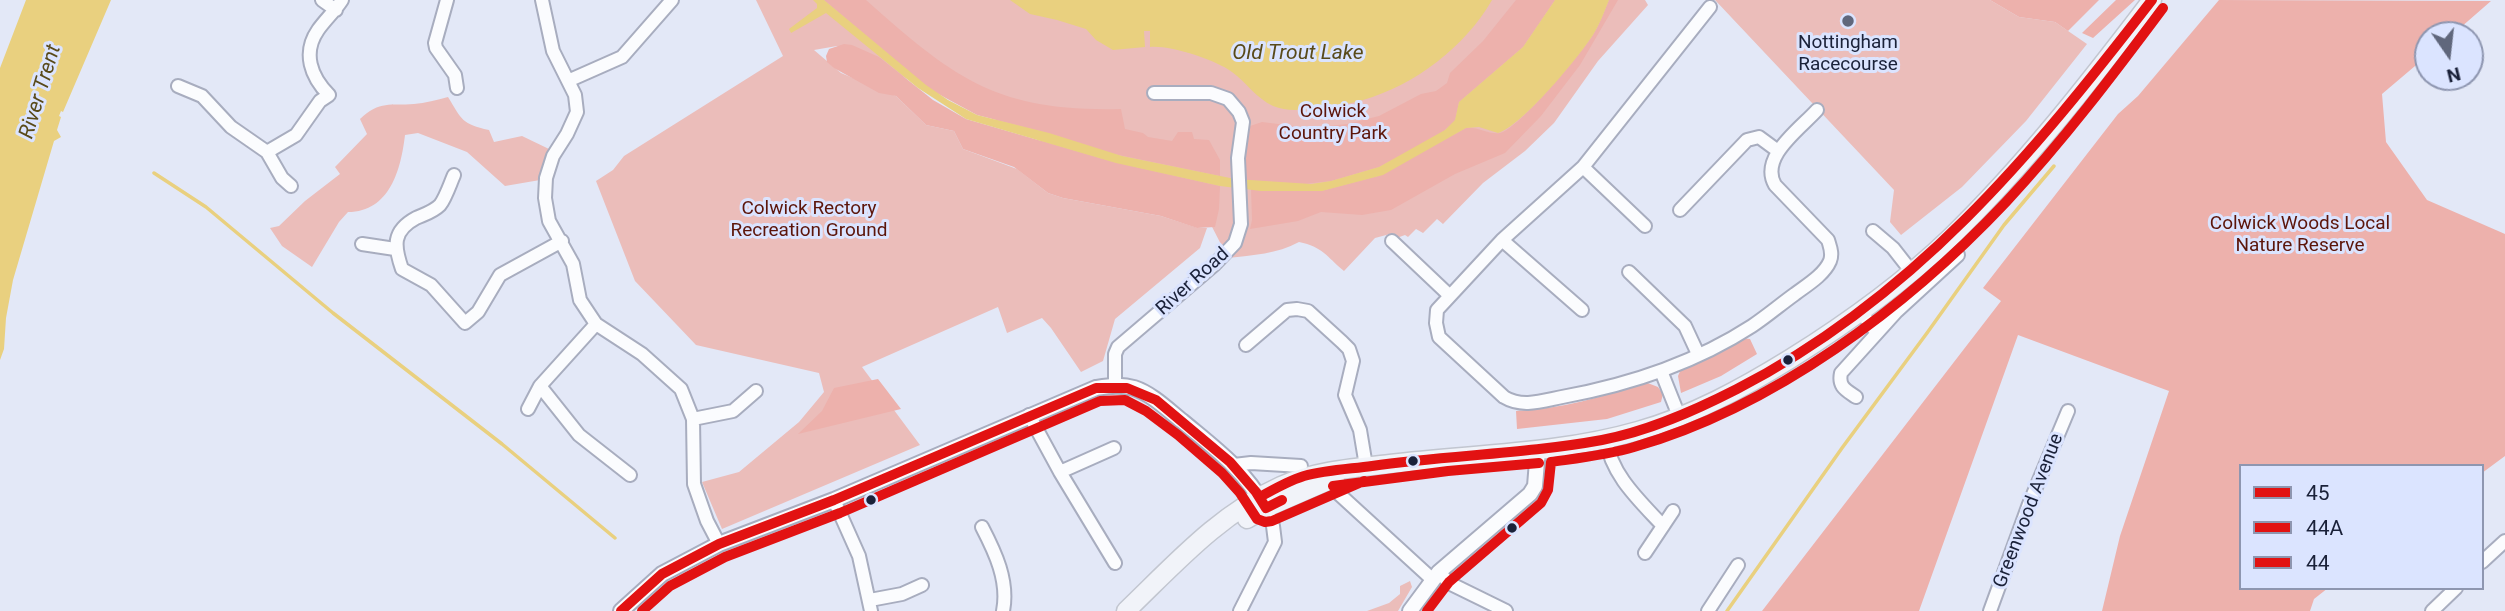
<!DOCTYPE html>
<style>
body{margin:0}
#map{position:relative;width:2505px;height:611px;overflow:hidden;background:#e3e8f7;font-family:Roboto,sans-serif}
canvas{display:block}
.legend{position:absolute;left:2239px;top:464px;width:245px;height:126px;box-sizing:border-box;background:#dbe4ff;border:2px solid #8e96b0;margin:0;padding:9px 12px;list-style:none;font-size:21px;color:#1a2139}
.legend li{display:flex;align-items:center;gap:14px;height:35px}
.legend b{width:35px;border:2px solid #8e96b0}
.north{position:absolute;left:2414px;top:21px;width:70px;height:70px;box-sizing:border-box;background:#dbe4ff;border:2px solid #8e96b0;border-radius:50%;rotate:166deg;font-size:19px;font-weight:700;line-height:28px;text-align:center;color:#1a2139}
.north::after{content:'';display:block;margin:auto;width:24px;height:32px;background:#60677c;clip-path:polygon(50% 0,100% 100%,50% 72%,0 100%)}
</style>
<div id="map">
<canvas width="2505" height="611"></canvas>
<ul class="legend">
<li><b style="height:9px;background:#e21212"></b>45</li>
<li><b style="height:9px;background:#e21212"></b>44A</li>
<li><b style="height:9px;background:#e21212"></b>44</li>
</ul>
<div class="north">N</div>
</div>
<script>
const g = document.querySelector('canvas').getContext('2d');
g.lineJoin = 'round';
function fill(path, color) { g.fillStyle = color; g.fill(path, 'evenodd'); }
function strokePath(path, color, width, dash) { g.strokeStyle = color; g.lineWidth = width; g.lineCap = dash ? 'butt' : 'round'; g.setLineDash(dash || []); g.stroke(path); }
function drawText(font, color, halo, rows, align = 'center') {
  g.font = font + ' Roboto,sans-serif'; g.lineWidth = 6; g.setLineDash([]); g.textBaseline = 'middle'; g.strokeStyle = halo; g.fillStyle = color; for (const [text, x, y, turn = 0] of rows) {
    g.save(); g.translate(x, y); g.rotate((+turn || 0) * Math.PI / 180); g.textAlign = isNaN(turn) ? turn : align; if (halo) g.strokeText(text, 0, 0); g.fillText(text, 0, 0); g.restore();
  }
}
fill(new Path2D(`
 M 756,0 L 1645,0 L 1648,5 L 1598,61 L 1554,123 L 1525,151 L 1483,183 L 1443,224 L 1437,219 L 1423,233 L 1416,229 L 1408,237 L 1405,235 L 1394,239 L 1390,234 L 1375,238 L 1344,271 C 1326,256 1323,247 1299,242 C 1277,254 1253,255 1228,258 L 1208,219 L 837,46 L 814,50 L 841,73 L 896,96 L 926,125 L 954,131 L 963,149 L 1017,169 L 1048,193 L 1063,198 L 1161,216 L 1198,228 L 1207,228 L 1200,248 L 1115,319 L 1103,361 L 1081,372 L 1051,328 L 1042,318 L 1007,333 L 998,307 L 862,367 L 920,445 L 722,529 L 702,482 L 739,472 L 799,422 L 824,392 L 819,373 L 696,345 L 635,281 L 596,181 L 613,170 L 624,156 L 783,56 Z
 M 1715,0 L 1990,0 L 2019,17 L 2055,22 L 2087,44 L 2026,121 L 1962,187 L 1901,235 L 1890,222 L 1894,190 Z
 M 448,97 C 462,120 462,124 489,130 L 494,142 L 522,136 L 549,149 L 540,180 L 505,186 L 467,152 L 418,133 L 405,135 C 401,169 390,212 348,212 L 339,222 L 312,267 L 282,246 L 270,228 L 279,226 L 305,201 L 340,174 L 335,167 L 367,134 L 360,119 C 380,100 390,106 414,104 C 425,103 437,100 448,97 Z
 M 1410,581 L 1412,587 L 1398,611 L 1367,611 L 1389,603 L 1400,594 L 1400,586 Z`), '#ebbdba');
fill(new Path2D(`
 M 824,0 L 866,0 C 955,79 997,112 1121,109 L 1125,129 L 1143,133 L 1148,137 L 1172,141 L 1178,132 L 1192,132 L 1194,139 L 1209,140 L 1220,160 L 1220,176 L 1109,153 L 1051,134 L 977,115 L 931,90 Z
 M 1516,0 L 1555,0 L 1523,47 L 1459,102 L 1455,121 L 1438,136 L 1379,167 L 1331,181 L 1305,184 L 1243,180 L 1243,139 L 1247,127 L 1262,122 L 1311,128 L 1347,124 L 1379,116 L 1421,94 L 1436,91 L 1447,83 L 1450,73 L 1483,41 Z
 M 1609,0 L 1618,0 L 1580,65 L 1541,116 L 1505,153 L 1455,174 L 1391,210 L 1362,215 L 1321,212 L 1298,221 L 1250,229 L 1252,220 L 1251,189 L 1321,191 L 1378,176 L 1466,128 C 1478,126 1492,137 1503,132 C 1523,123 1580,55 1593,35 C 1600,24 1604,12 1609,0 Z
 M 1990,0 L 2099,0 L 2068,31 L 2055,22 L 2019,17 Z
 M 2116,0 L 2135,0 L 2093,38 L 2082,33 Z
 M 2219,0 L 2491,1 L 2452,35 L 2428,35 L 2428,55 L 2382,94 L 2386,142 L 2427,200 L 2505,234 L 2505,456 L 2482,473 L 2482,466 L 2241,466 L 2241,588 L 2328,588 L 2314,599 L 2310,611 L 2102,611 L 2120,536 L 2169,391 L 2018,335 L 1919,611 L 1762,611 L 2001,301 L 1983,288 L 2118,114 L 2138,96 Z
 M 844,44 L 852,45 L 879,57 L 933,100 L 966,119 L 1114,162 L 1220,186 L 1219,209 L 1215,227 L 1197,228 L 1161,216 L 1063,198 L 1048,193 L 1014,167 L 963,149 L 954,131 L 926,125 L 896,96 L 879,93 L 834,68 L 827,62 L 826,56 L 829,49 Z
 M 1742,338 L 1750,339 L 1757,354 L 1721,376 L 1681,393 L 1678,376 L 1682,367 Z
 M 878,379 L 901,409 L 798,434 L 822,411 L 834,388 Z
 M 1645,382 L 1658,387 L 1663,394 L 1661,402 L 1607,419 L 1517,429 L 1516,411 C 1560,409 1604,397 1645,382 Z`), '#edb1ac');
fill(new Path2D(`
 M 26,0 L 111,0 L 63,112 L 61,111 L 59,116 L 61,117 L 57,130 L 61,137 L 54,141 L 13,280 L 6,318 L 4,349 L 0,360 L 0,68 Z
 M 813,0 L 824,0 L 926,85 L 948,100 L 977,115 L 1049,133 L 1122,156 L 1235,179 L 1311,184 L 1331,181 L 1379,167 L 1445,130 L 1455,120 L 1459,102 L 1523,47 L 1555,0 L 1609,0 C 1604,12 1600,24 1593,35 C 1578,58 1522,126 1498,133 L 1479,127 L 1466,128 L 1383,175 L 1322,191 L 1261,191 L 1220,186 L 1116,163 L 966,119 L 918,88 L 826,13 L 791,33 L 789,29 L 817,8 L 817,4 Z
 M 1010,0 L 1492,0 C 1465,47 1415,85 1363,100 C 1352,104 1339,104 1326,106 C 1309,109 1290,113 1273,106 C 1256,98 1247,83 1232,72 C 1216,60 1170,45 1150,47 L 1150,31 L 1144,31 L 1145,47 L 1113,50 L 1096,40 L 1086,29 L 1057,20 L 1030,14 Z`), '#e9d07f');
strokePath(new Path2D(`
 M 154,173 L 206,207 L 333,313 L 502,444 L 615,538
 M 1727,611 L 1842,448 L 1927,333 L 2004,225 L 2054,166`), '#e9d07f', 3.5);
const minor = new Path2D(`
 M 322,0 L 336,10
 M 447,0 L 435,43 L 436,48 L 455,75 L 457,88
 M 542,0 L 553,51 L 575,95 L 577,112 L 567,134 L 553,156 L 546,178 L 545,198 L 549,221 L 573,264 L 580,300 L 596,324 L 642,354 L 681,389 L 693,419 L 694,484 L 707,521 L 719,544
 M 1710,7 L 1583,167 L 1502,240 L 1437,310 L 1436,323 L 1439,337 L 1504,397 C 1522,408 1542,401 1562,397 C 1628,385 1695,363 1752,326 C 1767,316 1781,304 1795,294 C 1807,285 1824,275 1830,261 C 1833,253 1830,247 1828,240 L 1775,185 C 1759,157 1800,129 1817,110
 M 570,80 L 622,57 L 672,0
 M 178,86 L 202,96 L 231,127 L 267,152 L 296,135 L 320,101 L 329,95 C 311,77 302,53 318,30 C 325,20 335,11 342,0
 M 267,152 L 282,178 L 291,186
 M 1583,167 L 1645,226
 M 454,175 C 450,184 446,197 440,205 C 433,212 425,214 416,218 C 392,231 394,246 402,269 L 431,285 L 465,323 L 478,312 L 500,275 L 562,241
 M 1680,210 L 1747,140 L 1759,137 L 1778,151
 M 1873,231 L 1893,248 L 1911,271
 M 1502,240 L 1582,310
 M 1392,241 L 1449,295
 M 362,244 L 395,249
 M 1629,272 L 1685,326 L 1698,354
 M 1860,311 L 1877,333
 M 596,324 L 540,386 L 579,435 L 630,475
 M 1246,345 L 1287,310 L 1297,309 L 1308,311 L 1342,342 L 1349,349 L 1353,361 L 1345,395 L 1360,430 L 1366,466
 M 1661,371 L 1679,416
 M 1115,385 L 1115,354 L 1118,347 L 1214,265 L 1235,243 L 1241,224 L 1238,158 L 1243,122 L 1239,112 L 1228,99 L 1211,93 L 1154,93
 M 1856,397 C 1846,390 1838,387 1841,373 L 1897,311 L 1958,255
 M 528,409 L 540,386
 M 1029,415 L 1060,472 L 1115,563
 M 693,419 L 733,411 L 756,391
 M 1606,439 C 1611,475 1639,500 1663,526
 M 1234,465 L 1251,463 L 1301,466
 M 1060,472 L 1114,448
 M 1339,494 L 1433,580
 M 834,500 L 859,556 L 871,611
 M 982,527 C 995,552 1009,581 1003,611
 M 1645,553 L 1673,511
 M 2482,562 L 2505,541
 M 1439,572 L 1449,583 L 1506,611
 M 870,600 L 902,594 L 922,585
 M 1240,611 L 1275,542 L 1273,526 L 1266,508
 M 1708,611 L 1738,565
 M 1990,611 L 2029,504 L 2068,411
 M 2432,611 L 2456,588`);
const tertiary = new Path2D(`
 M 621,611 L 662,574 L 719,544 L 834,500 L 1096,388 C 1109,386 1121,384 1134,388 C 1152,394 1167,409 1182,421 C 1213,447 1245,470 1264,506
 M 1410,611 L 1439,572 L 1530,494 L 1535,486 L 1538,449`);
const primary = new Path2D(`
 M 1247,519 L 1266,508 L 1335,478
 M 1126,611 C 1174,565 1219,514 1281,486 C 1315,471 1353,468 1390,464 C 1472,454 1558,454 1638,431 C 1692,416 1743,388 1790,359 C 1846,324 1902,284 1950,238 C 2025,165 2089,83 2152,0`);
strokePath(minor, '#a8adbf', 16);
strokePath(tertiary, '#a8adbf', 18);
strokePath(primary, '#c2c6d0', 21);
strokePath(minor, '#fbfcfe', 12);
strokePath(tertiary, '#fbfcfe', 14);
strokePath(primary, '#f1f3f9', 18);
strokePath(new Path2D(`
 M 1260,497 C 1274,489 1288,481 1304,476 C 1326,470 1350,469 1372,466 C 1449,455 1526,454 1602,440 C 1649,431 1694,411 1737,389 C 1914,298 2032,155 2152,0
 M 621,611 L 662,574 L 719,544 L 834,500 L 1096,388 L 1127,388 L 1156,400 L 1230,462 L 1256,492 L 1266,508 L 1282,500`), '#e21212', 10);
strokePath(new Path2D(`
 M 1333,486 L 1448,471 L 1539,463
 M 642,611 L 670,586 L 725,557 L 840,513 L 1100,401 L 1125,400 L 1146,411 L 1178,435 L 1222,473 L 1240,493 L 1257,519 L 1265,522 L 1272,521 L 1364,481`), '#e21212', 10);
strokePath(new Path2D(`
 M 1427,611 L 1449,582 L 1541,503 L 1548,490 L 1551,462 C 1579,458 1607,455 1634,447 C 1774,407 1908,306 2006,202 C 2063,141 2113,75 2163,8`), '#e21212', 10);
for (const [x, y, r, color] of [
 [1848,21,7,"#60677c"],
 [1788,360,6,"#1a2139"],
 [1413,461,6,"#1a2139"],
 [871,500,6,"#1a2139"],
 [1512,528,6,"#1a2139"]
]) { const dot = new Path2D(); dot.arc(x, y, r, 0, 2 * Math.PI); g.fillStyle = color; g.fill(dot); strokePath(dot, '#dbe4ff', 2.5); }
drawText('19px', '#1a2139', '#dbe4ff', [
 ["Nottingham",1848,43],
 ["Racecourse",1848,65]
]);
drawText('19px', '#5c150a', '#dbe4ff', [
 ["Colwick",1333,112],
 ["Country Park",1333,134],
 ["Colwick Rectory",809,209],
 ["Recreation Ground",809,231],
 ["Colwick Woods Local",2300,224],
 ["Nature Reserve",2300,246]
]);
drawText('19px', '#1a2139', '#dbe4ff', [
 ["River Road",1193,282,-42],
 ["Greenwood Avenue",2029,511,-69]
]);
drawText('italic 21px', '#594a19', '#dbe4ff', [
 ["Old Trout Lake",1298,54],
 ["River Trent",41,92,-73]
]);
</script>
